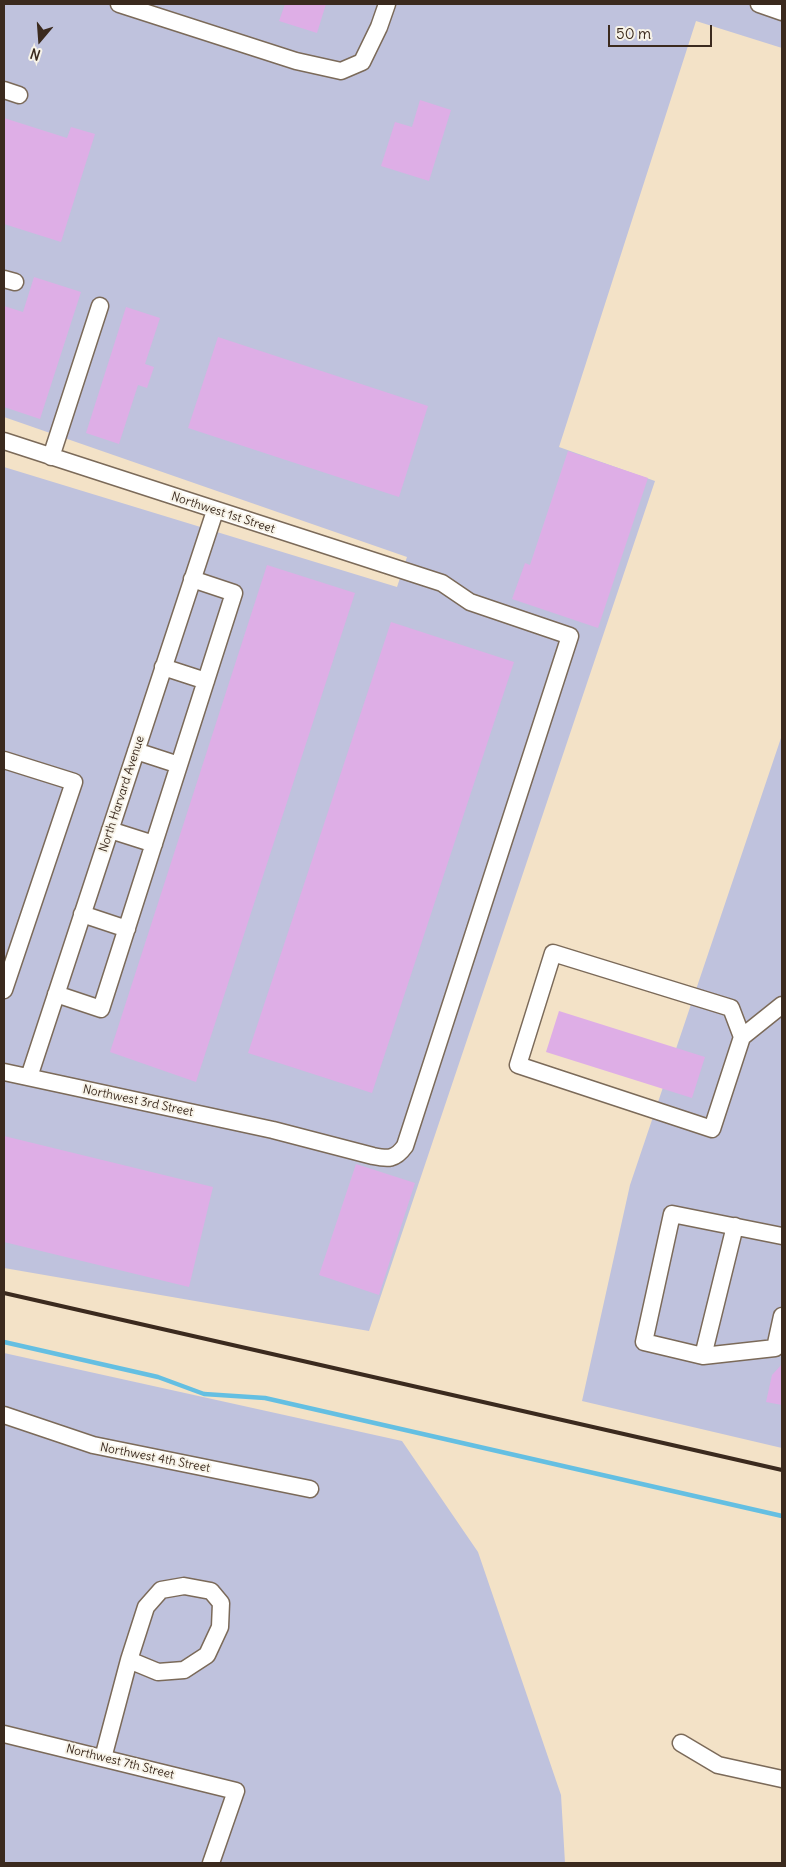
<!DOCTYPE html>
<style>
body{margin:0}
#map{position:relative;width:786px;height:1867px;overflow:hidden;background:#f3e2c7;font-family:Delius,sans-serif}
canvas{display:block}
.frame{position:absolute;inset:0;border:5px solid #3b2a1e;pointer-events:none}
.north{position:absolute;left:15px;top:15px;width:50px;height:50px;-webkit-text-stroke:4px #f7f3e8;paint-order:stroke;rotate:198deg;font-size:14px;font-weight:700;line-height:20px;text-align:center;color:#3b2a1e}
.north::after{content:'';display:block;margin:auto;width:18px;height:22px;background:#3b2a1e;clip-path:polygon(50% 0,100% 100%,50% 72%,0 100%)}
.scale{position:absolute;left:608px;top:25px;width:104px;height:22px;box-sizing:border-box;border:2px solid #3b2a1e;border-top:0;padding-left:6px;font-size:15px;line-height:18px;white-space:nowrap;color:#3b2a1e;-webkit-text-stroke:4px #f7f3e8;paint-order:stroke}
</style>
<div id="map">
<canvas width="786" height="1867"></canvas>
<div class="frame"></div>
<div class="north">N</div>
<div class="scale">50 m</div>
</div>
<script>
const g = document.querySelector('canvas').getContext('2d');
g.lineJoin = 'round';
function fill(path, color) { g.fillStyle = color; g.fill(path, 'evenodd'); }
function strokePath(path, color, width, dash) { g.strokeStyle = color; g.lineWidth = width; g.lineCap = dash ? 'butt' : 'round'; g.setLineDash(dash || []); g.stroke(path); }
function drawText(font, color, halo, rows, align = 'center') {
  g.font = font + ' Delius,sans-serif'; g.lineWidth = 4; g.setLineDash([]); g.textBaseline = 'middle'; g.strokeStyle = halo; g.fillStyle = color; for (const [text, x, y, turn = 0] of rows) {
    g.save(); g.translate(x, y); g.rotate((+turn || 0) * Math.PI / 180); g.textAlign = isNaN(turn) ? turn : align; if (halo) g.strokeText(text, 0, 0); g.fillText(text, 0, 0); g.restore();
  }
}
fill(new Path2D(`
 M 4,4 L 782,4 L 782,48 L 696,21 L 559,447 L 655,481 L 369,1331 L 4,1268 L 4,467 L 397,587 L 407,557 L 4,417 Z
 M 782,735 L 782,1448 L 582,1401 L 630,1185 Z
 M 4,1353 L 402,1441 L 478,1552 L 561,1795 L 565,1863 L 4,1863 Z`), '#bfc2dd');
strokePath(new Path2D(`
 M 4,1342 L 158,1377 L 204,1394 L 265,1398 L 782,1516`), '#64bfe2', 4.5);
fill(new Path2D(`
 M 285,4 L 326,4 L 317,33 L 279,21 Z
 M 420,100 L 451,110 L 429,181 L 381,166 L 395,122 L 412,127 Z
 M 4,118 L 67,138 L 71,127 L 95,134 L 61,242 L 4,224 Z
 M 34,277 L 81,292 L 40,419 L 4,407 L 4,306 L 23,312 Z
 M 126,307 L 160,318 L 145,364 L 154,367 L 147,388 L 138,385 L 119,444 L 86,433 Z
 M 218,337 L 428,406 L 399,497 L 188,428 Z
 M 568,451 L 648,478 L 598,628 L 512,599 L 525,563 L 530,565 Z
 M 267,565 L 355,593 L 196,1082 L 110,1052 Z
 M 391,622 L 514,662 L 372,1093 L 248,1053 Z
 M 559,1011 L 705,1057 L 692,1098 L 546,1052 Z
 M 4,1136 L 213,1187 L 189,1287 L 4,1242 Z
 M 356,1164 L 415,1183 L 379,1295 L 319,1275 Z
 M 782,1364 L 782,1405 L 766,1402 L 772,1375 Z`), '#deaee6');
const minor = new Path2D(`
 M 119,4 L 296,61 L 341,71 L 362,62 L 379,27 L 387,4
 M 759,4 L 782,12
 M 4,90 L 19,95
 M 4,279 L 15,282
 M 4,441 L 442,583 L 470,602 L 570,636 L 405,1146 C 395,1160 388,1159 373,1156 L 273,1130 L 4,1072
 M 51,457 L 100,306
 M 163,667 L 206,681
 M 136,751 L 179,765
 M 4,760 L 74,782 L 4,990
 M 110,830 L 154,844
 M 82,914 L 127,929
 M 56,994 L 101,1009 L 234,593 L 192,579
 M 742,1037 L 731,1008 L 553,953 L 518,1065 L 712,1129 L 742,1037 L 782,1005
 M 29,1077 L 215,511
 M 782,1236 L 672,1214 L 644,1342 L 703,1356 L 775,1348 L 782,1316
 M 703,1356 L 735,1226
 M 4,1415 L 93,1445 L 310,1489
 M 4,1734 L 236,1791 L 211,1863
 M 681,1743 L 718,1765 L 782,1779
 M 103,1758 L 129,1660 L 146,1607 L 161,1590 L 184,1586 L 211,1591 L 221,1603 L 220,1627 L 207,1655 L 184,1670 L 158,1672 L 129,1660`);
strokePath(minor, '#7b6a59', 19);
strokePath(minor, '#fff', 16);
strokePath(new Path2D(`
 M 4,1293 L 782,1470`), '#3b2a1e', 4);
drawText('12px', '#3b2a1e', '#f7f3e8', [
 ["Northwest 1st Street",223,513,18],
 ["North Harvard Avenue",122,794,-72],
 ["Northwest 3rd Street",138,1101,12],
 ["Northwest 4th Street",155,1458,11],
 ["Northwest 7th Street",120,1762,14]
]);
</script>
